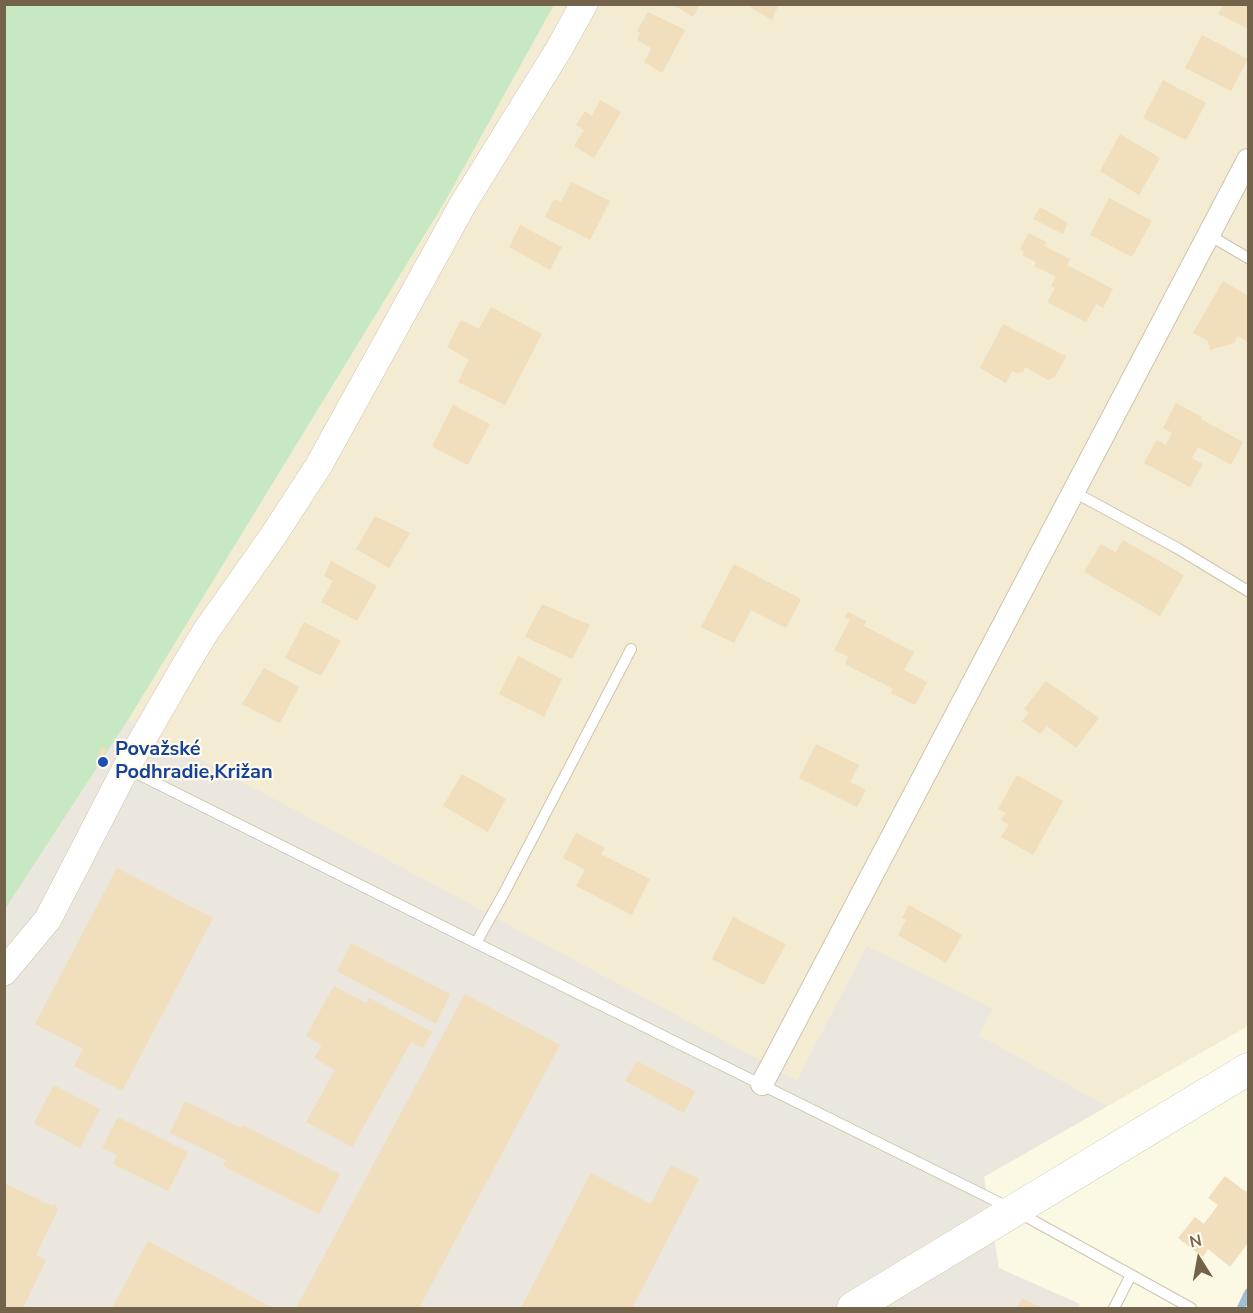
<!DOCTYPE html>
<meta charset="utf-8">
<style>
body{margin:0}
#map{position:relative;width:1253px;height:1313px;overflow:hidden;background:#fbf8e4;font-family:"Nunito Sans",sans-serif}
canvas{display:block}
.frame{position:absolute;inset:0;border:6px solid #73634b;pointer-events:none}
.north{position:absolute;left:1169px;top:1229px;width:60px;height:60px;-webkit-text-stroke:4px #fefbea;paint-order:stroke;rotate:349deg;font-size:16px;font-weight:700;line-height:24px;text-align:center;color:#73634b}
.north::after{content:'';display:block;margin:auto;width:21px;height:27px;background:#73634b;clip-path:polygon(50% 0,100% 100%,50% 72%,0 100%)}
</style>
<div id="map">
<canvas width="1253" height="1313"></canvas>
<div class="frame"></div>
<div class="north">N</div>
</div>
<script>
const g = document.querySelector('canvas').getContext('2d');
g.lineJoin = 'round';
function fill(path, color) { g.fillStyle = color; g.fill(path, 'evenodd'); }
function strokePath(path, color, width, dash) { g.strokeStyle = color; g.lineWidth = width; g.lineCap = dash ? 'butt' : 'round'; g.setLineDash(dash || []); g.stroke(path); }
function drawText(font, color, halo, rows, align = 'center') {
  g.font = font + ' "Nunito Sans",sans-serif'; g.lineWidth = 4.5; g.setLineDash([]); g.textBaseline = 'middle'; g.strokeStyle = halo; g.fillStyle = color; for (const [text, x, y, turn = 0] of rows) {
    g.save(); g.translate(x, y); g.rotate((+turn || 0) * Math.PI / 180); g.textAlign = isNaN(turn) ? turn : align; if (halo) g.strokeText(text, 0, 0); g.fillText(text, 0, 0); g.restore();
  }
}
fill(new Path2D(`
 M 554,5 L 1248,5 L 1248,1026 L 1108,1106 L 979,1035 L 992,1009 L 797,1081 L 128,720 L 446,200 Z`), '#f3ecd2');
fill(new Path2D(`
 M 128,720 L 797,1080 L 867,946 L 993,1009 L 979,1035 L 1108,1106 L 984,1177 L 999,1268 L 1080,1304 L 1078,1308 L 5,1308 L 4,909 Z`), '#ebe7de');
fill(new Path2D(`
 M 5,5 L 554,5 L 446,200 L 128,720 L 5,909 Z`), '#c8e8c3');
strokePath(new Path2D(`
 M 1241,1308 L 1248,1293`), '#a0bfd5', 8);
fill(new Path2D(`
 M 672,4 L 700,4 L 693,17 Z
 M 752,4 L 779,4 L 772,20 L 751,8 Z
 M 1224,4 L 1248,4 L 1248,29 L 1218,14 Z
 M 648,12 L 685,30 L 662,73 L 644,62 L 651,48 L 637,40 L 640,33 L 637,31 Z
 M 1202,35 L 1248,59 L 1231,91 L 1185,68 Z
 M 1163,80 L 1206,103 L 1186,140 L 1143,118 Z
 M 600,100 L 621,112 L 594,158 L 574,146 L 584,130 L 576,125 L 585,111 L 592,116 Z
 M 1120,134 L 1160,158 L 1139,195 L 1100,171 Z
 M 571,182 L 610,201 L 590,240 L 545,217 L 554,199 L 561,202 Z
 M 1109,198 L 1152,221 L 1132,257 L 1090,235 Z
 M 1040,207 L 1068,223 L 1063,234 L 1033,219 Z
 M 520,225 L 562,247 L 550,270 L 509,247 Z
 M 1029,233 L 1046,242 L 1044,246 L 1070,259 L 1067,265 L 1113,289 L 1103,308 L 1096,304 L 1086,322 L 1047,302 L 1055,288 L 1051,286 L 1056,277 L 1034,266 L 1036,262 L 1022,255 L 1024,252 L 1020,249 Z
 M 1223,281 L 1248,296 L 1248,342 L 1238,336 L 1234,343 L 1210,350 L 1208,341 L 1193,333 Z
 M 491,307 L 542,334 L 505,405 L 458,382 L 469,360 L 447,347 L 461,320 L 479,329 Z
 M 1003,324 L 1066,356 L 1055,377 L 1048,380 L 1025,367 L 1023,372 L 1016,373 L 1012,371 L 1006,383 L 980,368 Z
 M 1176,403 L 1202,417 L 1201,419 L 1243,442 L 1231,465 L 1198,447 L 1192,458 L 1203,464 L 1190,487 L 1144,463 L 1157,440 L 1166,445 L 1172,433 L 1163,428 Z
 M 453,405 L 490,424 L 468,465 L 433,447 L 432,446 Z
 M 375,516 L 410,533 L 389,568 L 356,549 Z
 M 1123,540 L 1184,575 L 1160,616 L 1084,572 L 1101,544 L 1116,552 Z
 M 331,561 L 377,586 L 357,621 L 321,602 L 333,581 L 324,576 Z
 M 734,564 L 801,599 L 786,628 L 751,610 L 734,643 L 701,627 Z
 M 542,604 L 590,625 L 572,659 L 525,637 Z
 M 848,612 L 866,621 L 864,626 L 914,652 L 904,670 L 927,682 L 915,705 L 891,693 L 893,689 L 845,664 L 848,657 L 834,650 L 850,620 L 845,617 Z
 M 304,622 L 341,641 L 321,676 L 285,658 Z
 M 518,656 L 562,679 L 544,717 L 499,694 Z
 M 264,668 L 299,687 L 280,723 L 242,704 Z
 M 1046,681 L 1099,718 L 1076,748 L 1047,726 L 1040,734 L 1022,721 L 1029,713 L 1024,709 Z
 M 816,744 L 859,765 L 850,782 L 866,790 L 857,807 L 799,778 Z
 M 102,747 L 107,750 L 102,757 L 98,755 Z
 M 462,774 L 506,799 L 488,832 L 443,806 Z
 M 1017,775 L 1063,801 L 1033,855 L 1001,837 L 1009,825 L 1001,820 L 1006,813 L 998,809 Z
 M 576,833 L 605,848 L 601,854 L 650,879 L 632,915 L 576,886 L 585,870 L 563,858 Z
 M 117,868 L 213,918 L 122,1091 L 74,1066 L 83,1049 L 35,1024 Z
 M 909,905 L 962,935 L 946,963 L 898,935 L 906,920 L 902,918 Z
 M 733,917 L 786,944 L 764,985 L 712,959 Z
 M 351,943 L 450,994 L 436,1024 L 337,971 Z
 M 334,986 L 366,1003 L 369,998 L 432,1032 L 423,1048 L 411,1042 L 352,1147 L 306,1122 L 335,1070 L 314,1058 L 322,1045 L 306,1036 Z
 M 465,994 L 560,1045 L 419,1308 L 296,1308 Z
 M 637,1061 L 695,1091 L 684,1113 L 625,1081 Z
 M 54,1085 L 100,1109 L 80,1148 L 34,1123 Z
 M 185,1101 L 241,1128 L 243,1125 L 340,1174 L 319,1214 L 223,1166 L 226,1160 L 170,1133 Z
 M 118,1117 L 188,1152 L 168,1191 L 113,1164 L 117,1155 L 102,1148 Z
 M 671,1165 L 699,1179 L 632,1308 L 521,1308 L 591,1173 L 651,1204 Z
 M 1225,1176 L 1246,1192 L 1248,1188 L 1248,1243 L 1230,1267 L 1208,1249 L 1203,1257 L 1178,1238 L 1195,1217 L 1204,1224 L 1218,1205 L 1208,1198 Z
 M 5,1184 L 53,1206 L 54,1204 L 57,1205 L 56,1208 L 58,1209 L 36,1255 L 46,1260 L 23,1308 L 4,1308 Z
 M 148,1241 L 273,1308 L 112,1308 Z
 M 1022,1298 L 1043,1308 L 1017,1308 Z`), '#f0debc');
const service = new Path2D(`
 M 1209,235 L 1248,258
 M 1074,492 L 1177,548 L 1248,591
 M 631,649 L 504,893 L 476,943 L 1016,1211 L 1191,1308
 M 126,768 L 476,943
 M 1114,1308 L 1131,1275`);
const minor = new Path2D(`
 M 762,1084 L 1248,160`);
const tertiary = new Path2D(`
 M 4,972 L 48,919 L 126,768 L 186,664 L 206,631 L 273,536 L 319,465 L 463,204 L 559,49 L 584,4`);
const secondary = new Path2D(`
 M 853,1308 L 1248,1069`);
strokePath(service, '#cec4ae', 12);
strokePath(minor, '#cec4ae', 24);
strokePath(tertiary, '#cec4ae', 28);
strokePath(secondary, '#cfc4a9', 33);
strokePath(service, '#fff', 10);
strokePath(minor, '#fff', 22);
strokePath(tertiary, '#fff', 27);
strokePath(secondary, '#fff', 32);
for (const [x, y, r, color] of [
 [103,762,6,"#1a4fb4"]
]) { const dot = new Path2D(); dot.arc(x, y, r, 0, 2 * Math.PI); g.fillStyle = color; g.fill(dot); strokePath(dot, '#fefbea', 2); }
drawText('bold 20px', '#164399', '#fefbea', [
 ["Považské",115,750],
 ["Podhradie,Križan",115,773]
], 'left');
</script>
